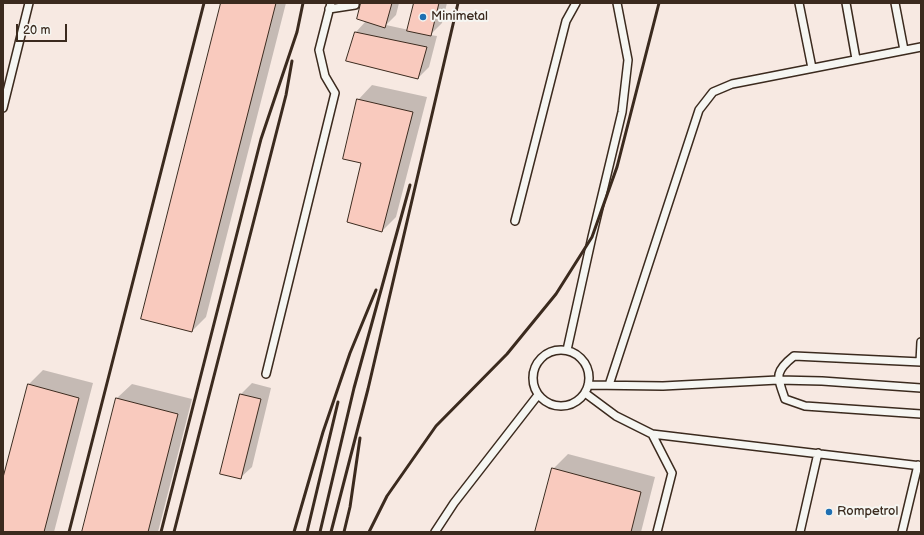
<!DOCTYPE html>
<style>
body{margin:0}
#map{position:relative;width:924px;height:535px;overflow:hidden;background:#f7e9e2;font-family:"Balsamiq Sans",sans-serif}
canvas{display:block}
.frame{position:absolute;inset:0;border:4px solid #3b2a1e;pointer-events:none}
.scale{position:absolute;left:16px;top:24px;width:51px;height:18px;box-sizing:border-box;border:2px solid #3b2a1e;border-top:0;padding-left:5px;font-size:12px;line-height:14px;white-space:nowrap;color:#3b2a1e;-webkit-text-stroke:3px #f6f6f2;paint-order:stroke}
</style>
<div id="map">
<canvas width="924" height="535"></canvas>
<div class="frame"></div>
<div class="scale">20 m</div>
</div>
<script>
const g = document.querySelector('canvas').getContext('2d');
g.lineJoin = 'round';
function fill(path, color) { g.fillStyle = color; g.fill(path, 'evenodd'); }
function strokePath(path, color, width, dash) { g.strokeStyle = color; g.lineWidth = width; g.lineCap = dash ? 'butt' : 'round'; g.setLineDash(dash || []); g.stroke(path); }
function drawText(font, color, halo, rows, align = 'center') {
  g.font = font + ' "Balsamiq Sans",sans-serif'; g.lineWidth = 4; g.setLineDash([]); g.textBaseline = 'middle'; g.strokeStyle = halo; g.fillStyle = color; for (const [text, x, y, turn = 0] of rows) {
    g.save(); g.translate(x, y); g.rotate((+turn || 0) * Math.PI / 180); g.textAlign = isNaN(turn) ? turn : align; if (halo) g.strokeText(text, 0, 0); g.fillText(text, 0, 0); g.restore();
  }
}
fill(new Path2D(`
 M 222,3 L 286,3 L 206,317 L 192,331 Z
 M 362,3 L 399,3 L 396,15 L 386,25 L 409,30 L 415,3 L 447,3 L 442,23 L 430,35 L 437,36 L 429,67 L 418,78 L 356,32 L 366,21 Z
 M 372,85 L 427,97 L 396,217 L 382,231 L 362,163 L 358,100 Z
 M 43,370 L 93,383 L 54,532 L 3,532 L 3,482 L 29,384 Z
 M 252,383 L 271,388 L 252,467 L 240,478 L 241,394 Z
 M 132,384 L 192,399 L 158,532 L 83,532 L 117,398 Z
 M 568,454 L 655,477 L 641,532 L 536,532 L 553,469 Z`), '#0003');
const building = new Path2D(`
 M 221,3 L 276,3 L 192,332 L 141,319 Z
 M 361,3 L 392,3 L 385,28 L 357,19 Z
 M 414,3 L 439,3 L 431,36 L 407,31 Z
 M 355,32 L 427,47 L 418,79 L 346,61 Z
 M 357,99 L 413,112 L 382,232 L 347,222 L 361,163 L 343,159 Z
 M 28,384 L 79,398 L 44,532 L 3,532 L 3,478 Z
 M 240,394 L 261,399 L 241,479 L 220,474 Z
 M 116,398 L 178,414 L 148,532 L 82,532 Z
 M 552,468 L 641,492 L 631,532 L 535,532 Z`);
fill(building, '#f9cabe');
strokePath(building, '#3b2a1e', 1);
const lane = new Path2D(`
 M 799,3 L 812,68
 M 846,3 L 856,59
 M 895,3 L 904,50
 M 329,9 L 355,5 L 355,3
 M 3,108 L 29,3
 M 515,221 L 566,21 L 576,3
 M533 378a28 28 0 1 1 56 0a28 28 0 1 1-56 0Z
 M 567,350 L 592,237 L 622,112 L 628,60 L 617,3
 M 920,362 L 921,342
 M 921,362 L 794,356 C 774,372 777,376 785,399 L 805,406 L 921,414
 M 266,374 L 335,93 L 325,76 L 319,50 L 331,3
 M 588,385 L 663,386 L 778,380 L 822,381 L 921,388
 M 609,385 L 699,110 L 713,92 L 732,84 L 921,47
 M 585,393 L 616,416 L 652,434 L 672,473 L 657,532
 M 652,434 L 921,466
 M 435,532 L 454,503 L 538,395
 M 800,532 L 818,453
 M 902,532 L 918,465`);
strokePath(lane, '#3b2a1e', 10);
strokePath(lane, '#f6f6f2', 7);
strokePath(new Path2D(`
 M 69,532 L 204,3
 M 161,532 L 261,139 L 297,32 L 303,3
 M 174,532 L 286,95 L 292,61
 M 294,532 L 323,432 L 350,353 L 376,290
 M 307,532 L 338,402
 M 320,532 L 354,388 L 410,185
 M 331,532 L 368,389 L 458,3
 M 344,532 L 350,507 L 360,438
 M 369,532 L 387,496 L 436,426 L 507,354 L 556,294 L 592,237 L 617,167 L 659,3`), '#3b2a1e', 3);
for (const [x, y, r, color] of [
 [423,17,4,"#1f6fb2"],
 [829,512,4,"#1f6fb2"]
]) { const dot = new Path2D(); dot.arc(x, y, r, 0, 2 * Math.PI); g.fillStyle = color; g.fill(dot); strokePath(dot, '#f6f6f2', 1.5); }
drawText('13px', '#3b2a1e', '#f6f6f2', [
 ["Minimetal",431,17],
 ["Rompetrol",837,512]
], 'left');
</script>
